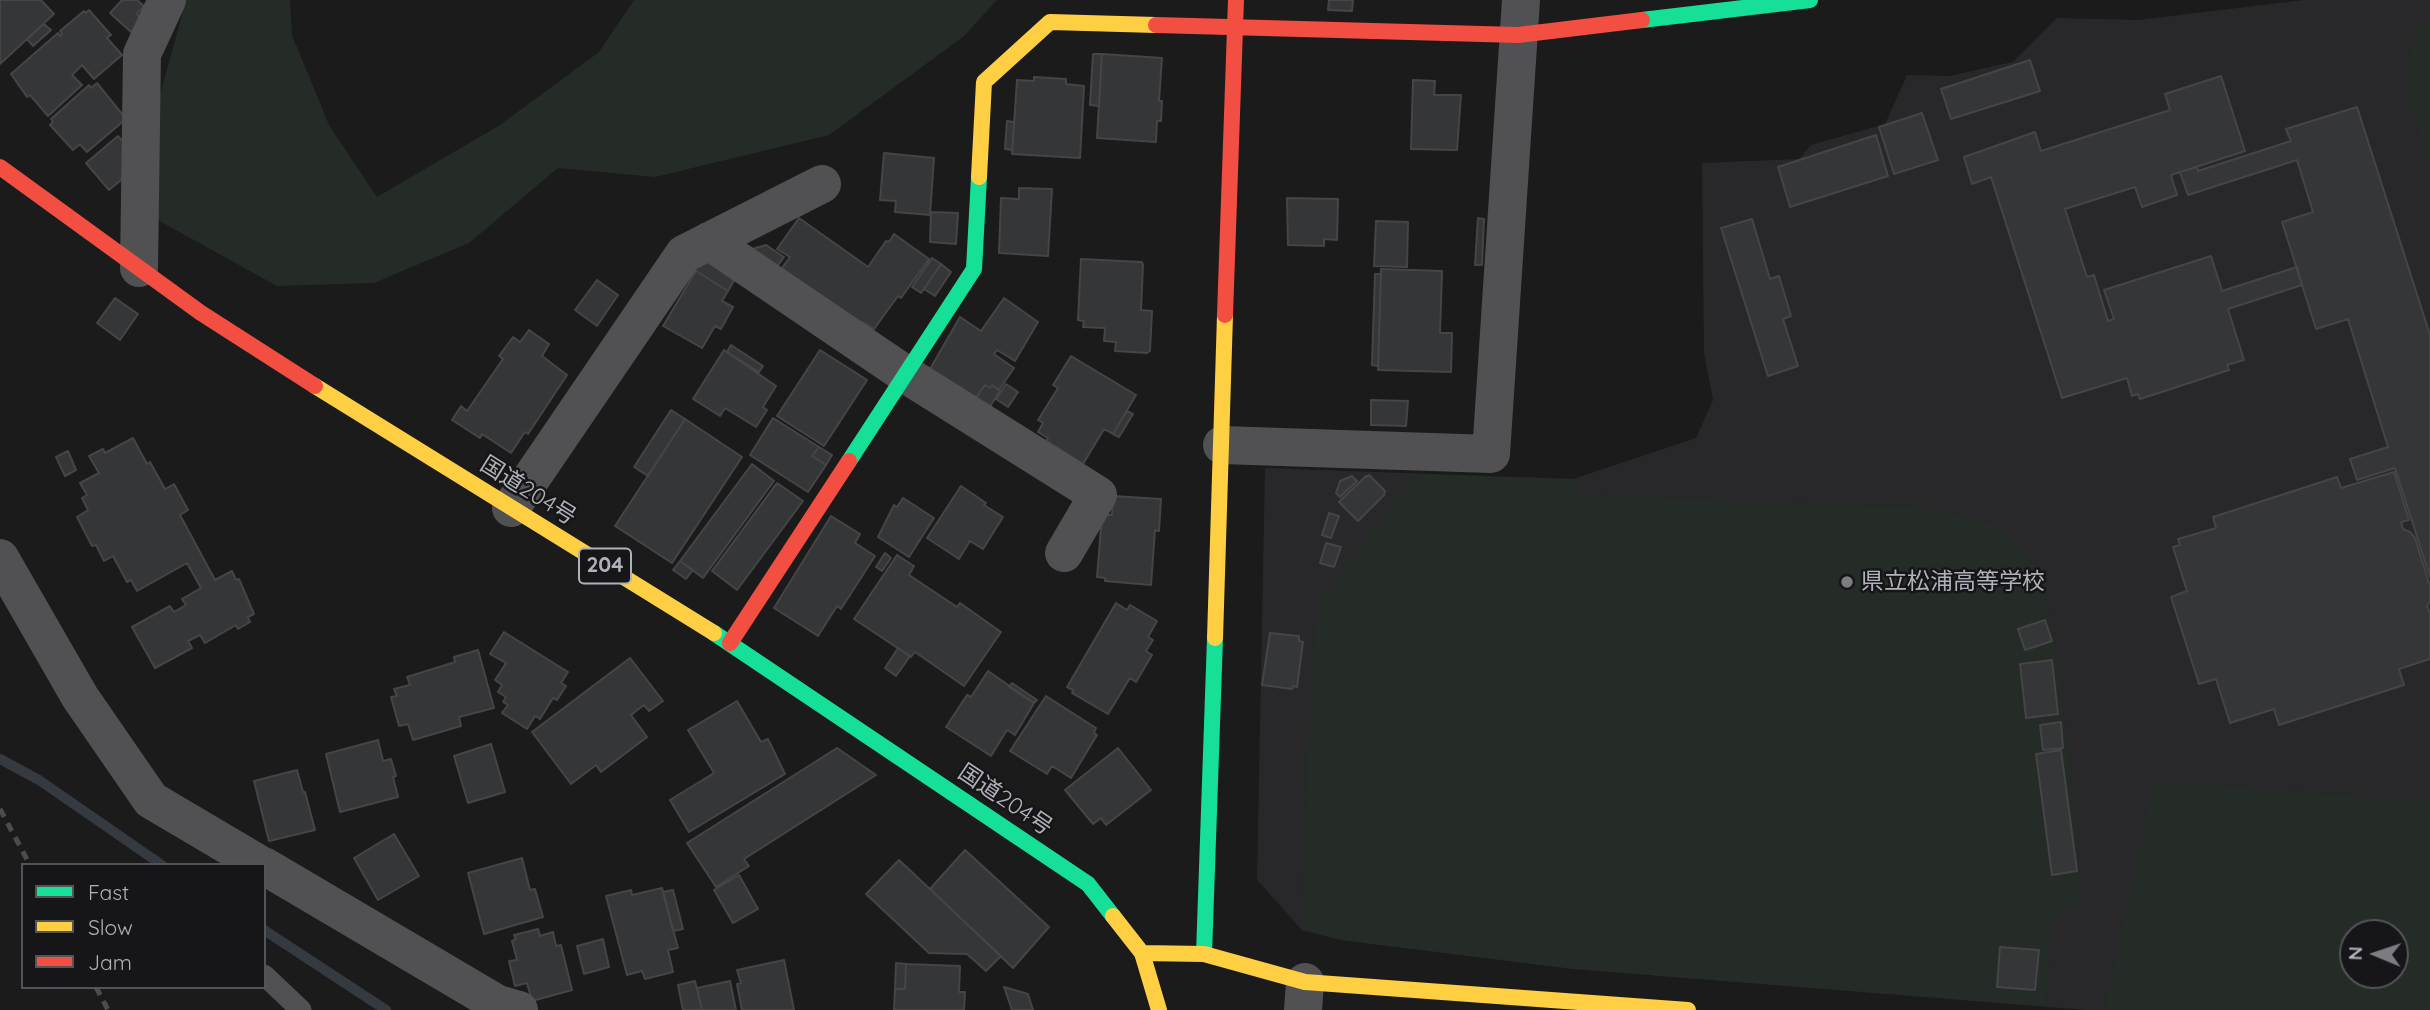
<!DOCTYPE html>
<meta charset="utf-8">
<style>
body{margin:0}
#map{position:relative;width:2430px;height:1010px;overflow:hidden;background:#1b1b1c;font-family:Quicksand,sans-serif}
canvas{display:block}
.legend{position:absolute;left:21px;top:863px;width:245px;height:126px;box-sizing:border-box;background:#161517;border:2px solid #535458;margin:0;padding:9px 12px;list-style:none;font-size:21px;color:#afb2ba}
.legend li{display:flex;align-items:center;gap:14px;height:35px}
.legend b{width:35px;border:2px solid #535458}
.north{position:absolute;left:2339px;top:919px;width:70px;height:70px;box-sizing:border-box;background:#161517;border:2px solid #535458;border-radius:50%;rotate:272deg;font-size:19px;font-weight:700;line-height:28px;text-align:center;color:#afb2ba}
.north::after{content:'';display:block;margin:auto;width:24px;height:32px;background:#7b7d83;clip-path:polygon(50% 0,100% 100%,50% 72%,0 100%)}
</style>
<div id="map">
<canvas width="2430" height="1010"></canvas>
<ul class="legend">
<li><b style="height:9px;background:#16e098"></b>Fast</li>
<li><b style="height:9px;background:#ffcf43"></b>Slow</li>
<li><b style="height:9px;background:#f24e42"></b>Jam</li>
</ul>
<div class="north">N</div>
</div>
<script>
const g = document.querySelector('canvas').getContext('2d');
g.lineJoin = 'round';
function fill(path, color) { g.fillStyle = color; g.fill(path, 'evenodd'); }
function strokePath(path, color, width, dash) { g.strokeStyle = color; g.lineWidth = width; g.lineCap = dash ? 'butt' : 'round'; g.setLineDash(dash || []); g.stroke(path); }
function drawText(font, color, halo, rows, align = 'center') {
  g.font = font + ' Quicksand,"Noto Sans JP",sans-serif'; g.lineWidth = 5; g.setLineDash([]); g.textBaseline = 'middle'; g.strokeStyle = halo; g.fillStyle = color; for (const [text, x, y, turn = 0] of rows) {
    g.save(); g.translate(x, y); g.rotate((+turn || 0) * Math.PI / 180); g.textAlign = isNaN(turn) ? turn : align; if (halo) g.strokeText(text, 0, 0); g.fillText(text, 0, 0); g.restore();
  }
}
fill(new Path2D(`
 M 2304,0 L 2430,0 L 2430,1010 L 2085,1010 L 1574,969 L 1341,940 L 1302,930 L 1257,880 L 1265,468 L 1573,479 L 1696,438 L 1713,400 L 1704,353 L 1702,163 L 1799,159 L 1811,145 L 1885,124 L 1907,75 L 1949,76 L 2013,62 L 2057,18 L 2138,20 ZM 2353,933 L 2395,933 L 2395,975 L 2353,975 Z`), '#28282a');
fill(new Path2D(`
 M 186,0 L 290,0 L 292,35 L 329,125 L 377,197 L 500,125 L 599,52 L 634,0 L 997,0 L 963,37 L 829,135 L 655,177 L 558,168 L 469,243 L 374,283 L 277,286 L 156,219 L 157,106 Z
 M 2430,22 L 2430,165 L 2405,86 L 2415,27 Z
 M 1417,474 L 1573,479 L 1587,495 L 1936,509 L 1990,524 L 2025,555 L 2045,600 L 2057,651 L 2083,899 L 2052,923 L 2045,1006 L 1574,969 L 1341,940 L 1302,930 L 1310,689 L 1318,604 L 1398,496 Z
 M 2154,781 L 2430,802 L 2430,1010 L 2105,1010 ZM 2395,933 L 2395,975 L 2353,975 L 2353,933 Z`), '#252b26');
strokePath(new Path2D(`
 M 0,759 L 39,780 L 162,865
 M 264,930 L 386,1010`), '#343a40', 10);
const building = new Path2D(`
 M 0,0 L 41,0 L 54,14 L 0,64 Z
 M 122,0 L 137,0 L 144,6 L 137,14 L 142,20 L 131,32 L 110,13 Z
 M 1329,0 L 1353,0 L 1352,11 L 1328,10 Z
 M 89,10 L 111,35 L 107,38 L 122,55 L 94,79 L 82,65 L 72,75 L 82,85 L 48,116 L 30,95 L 27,97 L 11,74 L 58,33 L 60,36 L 62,34 L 60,31 L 84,11 L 86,13 Z
 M 44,24 L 51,30 L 33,46 L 27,39 Z
 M 1093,54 L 1102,54 L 1099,106 L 1090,105 Z
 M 1102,54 L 1162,58 L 1159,101 L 1162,101 L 1161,121 L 1157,121 L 1156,142 L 1097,138 Z
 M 2030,60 L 2040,91 L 1951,119 L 1941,89 Z
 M 2221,76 L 2245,151 L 2171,175 L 2177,195 L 2142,207 L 2135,187 L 2065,209 L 2087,277 L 2094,275 L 2108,321 L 2114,319 L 2104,290 L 2211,256 L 2222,291 L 2297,267 L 2302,285 L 2228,309 L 2244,360 L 2227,365 L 2229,370 L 2140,399 L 2138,394 L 2132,396 L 2127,378 L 2062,398 L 1991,177 L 1972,184 L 1964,157 L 2035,132 L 2041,151 L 2170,110 L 2165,94 Z
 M 1034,77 L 1066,79 L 1066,84 L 1084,86 L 1080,158 L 1012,154 L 1017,80 L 1034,81 Z
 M 1413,80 L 1435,81 L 1434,95 L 1461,95 L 1457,150 L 1411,149 Z
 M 97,83 L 126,119 L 87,152 L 80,144 L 73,150 L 50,125 L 53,122 L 51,119 L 89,85 L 91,88 Z
 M 2357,107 L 2430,335 L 2430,577 L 2395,468 L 2357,480 L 2350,459 L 2388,447 L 2348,319 L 2316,329 L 2282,222 L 2313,212 L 2297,160 L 2188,195 L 2180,172 L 2197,167 L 2198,171 L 2291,141 L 2286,129 Z
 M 1922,113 L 1938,160 L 1894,174 L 1879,127 Z
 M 1007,121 L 1014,122 L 1012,150 L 1005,149 Z
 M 1876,135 L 1888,176 L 1790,207 L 1778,167 Z
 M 118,136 L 129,148 L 127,175 L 109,190 L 86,163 Z
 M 884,153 L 934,158 L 930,215 L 895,212 L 896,201 L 880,200 Z
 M 1019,188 L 1052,189 L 1048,256 L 999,253 L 1001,198 L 1019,199 Z
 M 1287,198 L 1338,199 L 1337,240 L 1324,239 L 1324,246 L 1288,245 Z
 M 931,212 L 958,213 L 956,244 L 930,242 Z
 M 799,218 L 868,267 L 886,241 L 889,242 L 894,234 L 929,259 L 901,298 L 898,296 L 874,329 L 863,322 L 859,327 L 779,272 L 790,257 L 777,249 Z
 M 1478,218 L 1484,219 L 1482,265 L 1475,265 Z
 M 1752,219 L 1770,279 L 1779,276 L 1791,316 L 1783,319 L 1798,366 L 1768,376 L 1721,228 Z
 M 1376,221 L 1408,222 L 1407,267 L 1374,266 Z
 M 766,245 L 784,257 L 772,274 L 742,252 Z
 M 932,258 L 941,264 L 921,293 L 912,287 Z
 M 712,259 L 736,277 L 728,291 L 693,269 Z
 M 1081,259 L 1142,262 L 1143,265 L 1141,310 L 1152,311 L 1150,351 L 1147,353 L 1115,351 L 1116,342 L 1104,341 L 1105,328 L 1083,327 L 1084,321 L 1078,320 Z
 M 941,264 L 951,272 L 935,296 L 924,289 Z
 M 1381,269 L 1442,271 L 1440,333 L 1452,333 L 1451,372 L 1378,370 Z
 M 696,271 L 728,291 L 722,301 L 733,307 L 721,329 L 715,326 L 702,348 L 663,326 Z
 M 1375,274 L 1381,274 L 1378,366 L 1372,365 Z
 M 597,280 L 618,295 L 597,326 L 575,310 Z
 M 115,298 L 138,314 L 120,340 L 97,323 Z
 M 1004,298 L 1038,322 L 1015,361 L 997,350 L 994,354 L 1014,368 L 999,390 L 992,385 L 990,388 L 985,385 L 975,399 L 930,369 L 960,317 L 981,331 Z
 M 529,330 L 549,344 L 542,356 L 567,375 L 528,434 L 525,432 L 511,453 L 482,434 L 480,438 L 452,420 L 461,406 L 467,411 L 503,359 L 499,356 L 513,337 L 520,342 Z
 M 731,345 L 763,366 L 759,372 L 727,352 Z
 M 724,350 L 776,386 L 763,407 L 767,410 L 756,427 L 725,408 L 720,416 L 693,399 Z
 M 820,350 L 867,380 L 824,446 L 777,416 Z
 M 1071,356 L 1136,395 L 1113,434 L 1104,429 L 1083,464 L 1046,441 L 1048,438 L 1038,432 L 1043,423 L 1038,420 L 1058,388 L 1053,385 Z
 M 1006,384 L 1018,392 L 1008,407 L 996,399 Z
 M 985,385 L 990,388 L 992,385 L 1000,391 L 987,411 L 973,402 Z
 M 1371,400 L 1408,401 L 1406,426 L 1371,425 Z
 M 671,410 L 685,419 L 648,476 L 634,467 Z
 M 1127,411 L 1133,414 L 1119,437 L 1113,434 Z
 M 773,418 L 819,447 L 812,456 L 826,465 L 808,492 L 750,455 Z
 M 685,419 L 742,457 L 672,563 L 615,526 Z
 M 133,438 L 147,464 L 150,462 L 165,489 L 174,484 L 188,510 L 180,515 L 215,580 L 232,571 L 236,580 L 239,579 L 254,614 L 248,617 L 250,622 L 238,629 L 236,625 L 205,643 L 200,635 L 188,641 L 192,648 L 155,668 L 132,627 L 170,606 L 174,612 L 186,605 L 182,599 L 201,588 L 187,563 L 137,591 L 131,580 L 127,582 L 113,556 L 104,561 L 96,545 L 92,546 L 77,517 L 88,510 L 82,498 L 87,495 L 80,483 L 99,473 L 89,456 L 103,449 L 105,453 Z
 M 819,447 L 832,455 L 826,465 L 812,456 Z
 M 68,451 L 76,470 L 65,476 L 56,457 Z
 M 752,464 L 774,481 L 703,578 L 680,561 Z
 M 2394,472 L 2409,520 L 2401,522 L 2403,529 L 2410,532 L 2415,538 L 2430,586 L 2430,601 L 2427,606 L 2430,614 L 2430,659 L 2399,669 L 2404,685 L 2279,725 L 2274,709 L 2230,723 L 2216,679 L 2199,684 L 2171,597 L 2187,591 L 2173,547 L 2180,545 L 2178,539 L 2216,528 L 2213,517 L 2337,477 L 2341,488 Z
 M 1369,475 L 1385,491 L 1384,495 L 1358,521 L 1339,502 L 1366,476 L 1367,477 Z
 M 1352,476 L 1357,481 L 1340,497 L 1336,493 L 1340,481 Z
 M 777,483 L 803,501 L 737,590 L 712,571 Z
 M 961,486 L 986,503 L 984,505 L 1003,517 L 983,549 L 970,541 L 959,559 L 927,538 Z
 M 1113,496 L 1161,499 L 1159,531 L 1155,530 L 1151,585 L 1105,581 L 1105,578 L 1097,577 L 1102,515 L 1112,515 Z
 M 903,498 L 934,518 L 909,557 L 878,537 L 894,505 L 897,507 Z
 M 1329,513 L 1339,516 L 1331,538 L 1322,535 Z
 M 831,516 L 860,534 L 855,543 L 875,556 L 841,609 L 837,606 L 818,636 L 774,608 Z
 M 1326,543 L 1341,547 L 1334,567 L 1320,563 Z
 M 885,553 L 891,558 L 882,571 L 876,567 Z
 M 897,555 L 914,566 L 909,575 L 957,607 L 960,603 L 1001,632 L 964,686 L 915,652 L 911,657 L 854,619 Z
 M 680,561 L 693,570 L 686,579 L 673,570 Z
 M 1116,603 L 1127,610 L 1130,605 L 1157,621 L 1148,637 L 1153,640 L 1146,651 L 1152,655 L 1136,682 L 1130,678 L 1108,714 L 1072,693 L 1073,690 L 1067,687 Z
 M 2045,620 L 2052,641 L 2025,650 L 2018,629 Z
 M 504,632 L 568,672 L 561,683 L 566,686 L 557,700 L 553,698 L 540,719 L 535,716 L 527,729 L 502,713 L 508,705 L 503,702 L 506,697 L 498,692 L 502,685 L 495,680 L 506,663 L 490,654 Z
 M 1270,633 L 1299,636 L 1299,641 L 1303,642 L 1297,687 L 1293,686 L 1292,689 L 1262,685 Z
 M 898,648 L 910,656 L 896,676 L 885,668 Z
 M 478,650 L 494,708 L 459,717 L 461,726 L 413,740 L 408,724 L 399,726 L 391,697 L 397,696 L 394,689 L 410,685 L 407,677 L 455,662 L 454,657 Z
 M 630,658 L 663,701 L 649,711 L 644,705 L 631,715 L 647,737 L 601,772 L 596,765 L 571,784 L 532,732 Z
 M 2052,660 L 2058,714 L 2026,718 L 2020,664 Z
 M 988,671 L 1034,703 L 1015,735 L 1007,730 L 991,756 L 946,727 L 967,695 L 971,697 Z
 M 1012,683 L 1037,700 L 1034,703 L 1009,687 Z
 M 1046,696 L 1096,728 L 1094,733 L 1097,735 L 1071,778 L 1052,766 L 1047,774 L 1010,751 Z
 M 737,701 L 761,742 L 768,739 L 785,774 L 689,832 L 670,800 L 714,773 L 688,730 Z
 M 2061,722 L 2063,748 L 2043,750 L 2040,725 Z
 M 378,740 L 383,761 L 391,759 L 396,776 L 393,777 L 398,797 L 340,812 L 326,754 Z
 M 491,744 L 505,792 L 468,803 L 454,756 Z
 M 837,748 L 876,775 L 744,859 L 749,866 L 716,887 L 687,843 Z
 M 1118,748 L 1151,790 L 1106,825 L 1101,818 L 1093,824 L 1065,790 Z
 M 2061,750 L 2077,871 L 2052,875 L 2036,754 Z
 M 297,770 L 303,792 L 305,792 L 315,830 L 269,841 L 254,781 Z
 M 394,834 L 419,876 L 378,900 L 354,858 Z
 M 965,850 L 1049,927 L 1013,968 L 930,889 Z
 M 522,858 L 530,890 L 535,889 L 543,917 L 484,934 L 468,873 Z
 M 899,860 L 1001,956 L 986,971 L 967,954 L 929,953 L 866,894 Z
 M 739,875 L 758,909 L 733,923 L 714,890 Z
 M 662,888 L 678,948 L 668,950 L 673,972 L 645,979 L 642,971 L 627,975 L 606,896 L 631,890 L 632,895 Z
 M 673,890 L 683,929 L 673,931 L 663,892 Z
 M 538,929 L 540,936 L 553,932 L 556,946 L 561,945 L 572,990 L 532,1001 L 527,983 L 515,986 L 509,961 L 517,960 L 512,941 L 516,939 L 514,935 Z
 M 603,939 L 609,967 L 584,974 L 577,946 Z
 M 2000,947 L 2039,950 L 2035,990 L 1997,987 Z
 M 784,960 L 794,1010 L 742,1010 L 737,984 L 741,983 L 737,970 Z
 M 896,963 L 906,964 L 905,989 L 895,989 Z
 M 906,964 L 960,966 L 959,992 L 965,992 L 964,1010 L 894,1010 L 895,989 L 905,989 Z
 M 695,981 L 702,1010 L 683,1010 L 678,985 Z
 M 730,981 L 736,1010 L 702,1010 L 697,988 Z
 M 1004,987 L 1028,994 L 1033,1010 L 1012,1010 Z`);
fill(building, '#353637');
strokePath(building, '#454548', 2);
strokePath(new Path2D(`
 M 264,975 L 301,1010`), '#515154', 21);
strokePath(new Path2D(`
 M 709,241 L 905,374 L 1098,495 L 1064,553
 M 139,268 L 142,54 L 167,0
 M 1222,445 L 1491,454 L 1521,0
 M 511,508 L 684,254 L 822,184
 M 0,558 L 80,697 L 151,800 L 261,865
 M 264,866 L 498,1004 L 519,1010
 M 1303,1010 L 1305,982`), '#515154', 38);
strokePath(new Path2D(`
 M 1642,20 L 1810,0
 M 849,461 L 974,269 L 979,177
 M 714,633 L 1088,884 L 1113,916
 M 1204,954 L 1215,638`), '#16e098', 16);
strokePath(new Path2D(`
 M 979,177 L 984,82 L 1050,22 L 1156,25
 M 315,386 L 714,633
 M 1215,638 L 1225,315
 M 1113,916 L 1142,953 L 1159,1010
 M 1142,953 L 1204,954 L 1305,982 L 1688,1010`), '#ffcf43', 16);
strokePath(new Path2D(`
 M 1156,25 L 1518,35 L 1642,20
 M 0,167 L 201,313 L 315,386
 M 1225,315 L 1236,0
 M 730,643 L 849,461`), '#f24e42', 16);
strokePath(new Path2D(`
 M 0,809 L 30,865
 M 96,987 L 108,1010`), '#4c4c4f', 5, [9, 7]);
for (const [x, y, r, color] of [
 [1847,582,7,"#7b7d83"]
]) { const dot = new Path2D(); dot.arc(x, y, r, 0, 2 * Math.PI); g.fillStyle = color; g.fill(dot); strokePath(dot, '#161517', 2.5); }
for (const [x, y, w] of [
 [605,566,52]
]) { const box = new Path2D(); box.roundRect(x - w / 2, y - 17.5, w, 35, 5); g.fillStyle = '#161517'; g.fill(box); strokePath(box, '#afb2ba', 2); }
drawText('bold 21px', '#afb2ba', null, [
 ["204",605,566]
]);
drawText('23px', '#afb2ba', '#161517', [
 ["国道204号",528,491,32],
 ["国道204号",1005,800,34]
]);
drawText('23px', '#afb2ba', '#161517', [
 ["県立松浦高等学校",1861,582]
], 'left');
</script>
